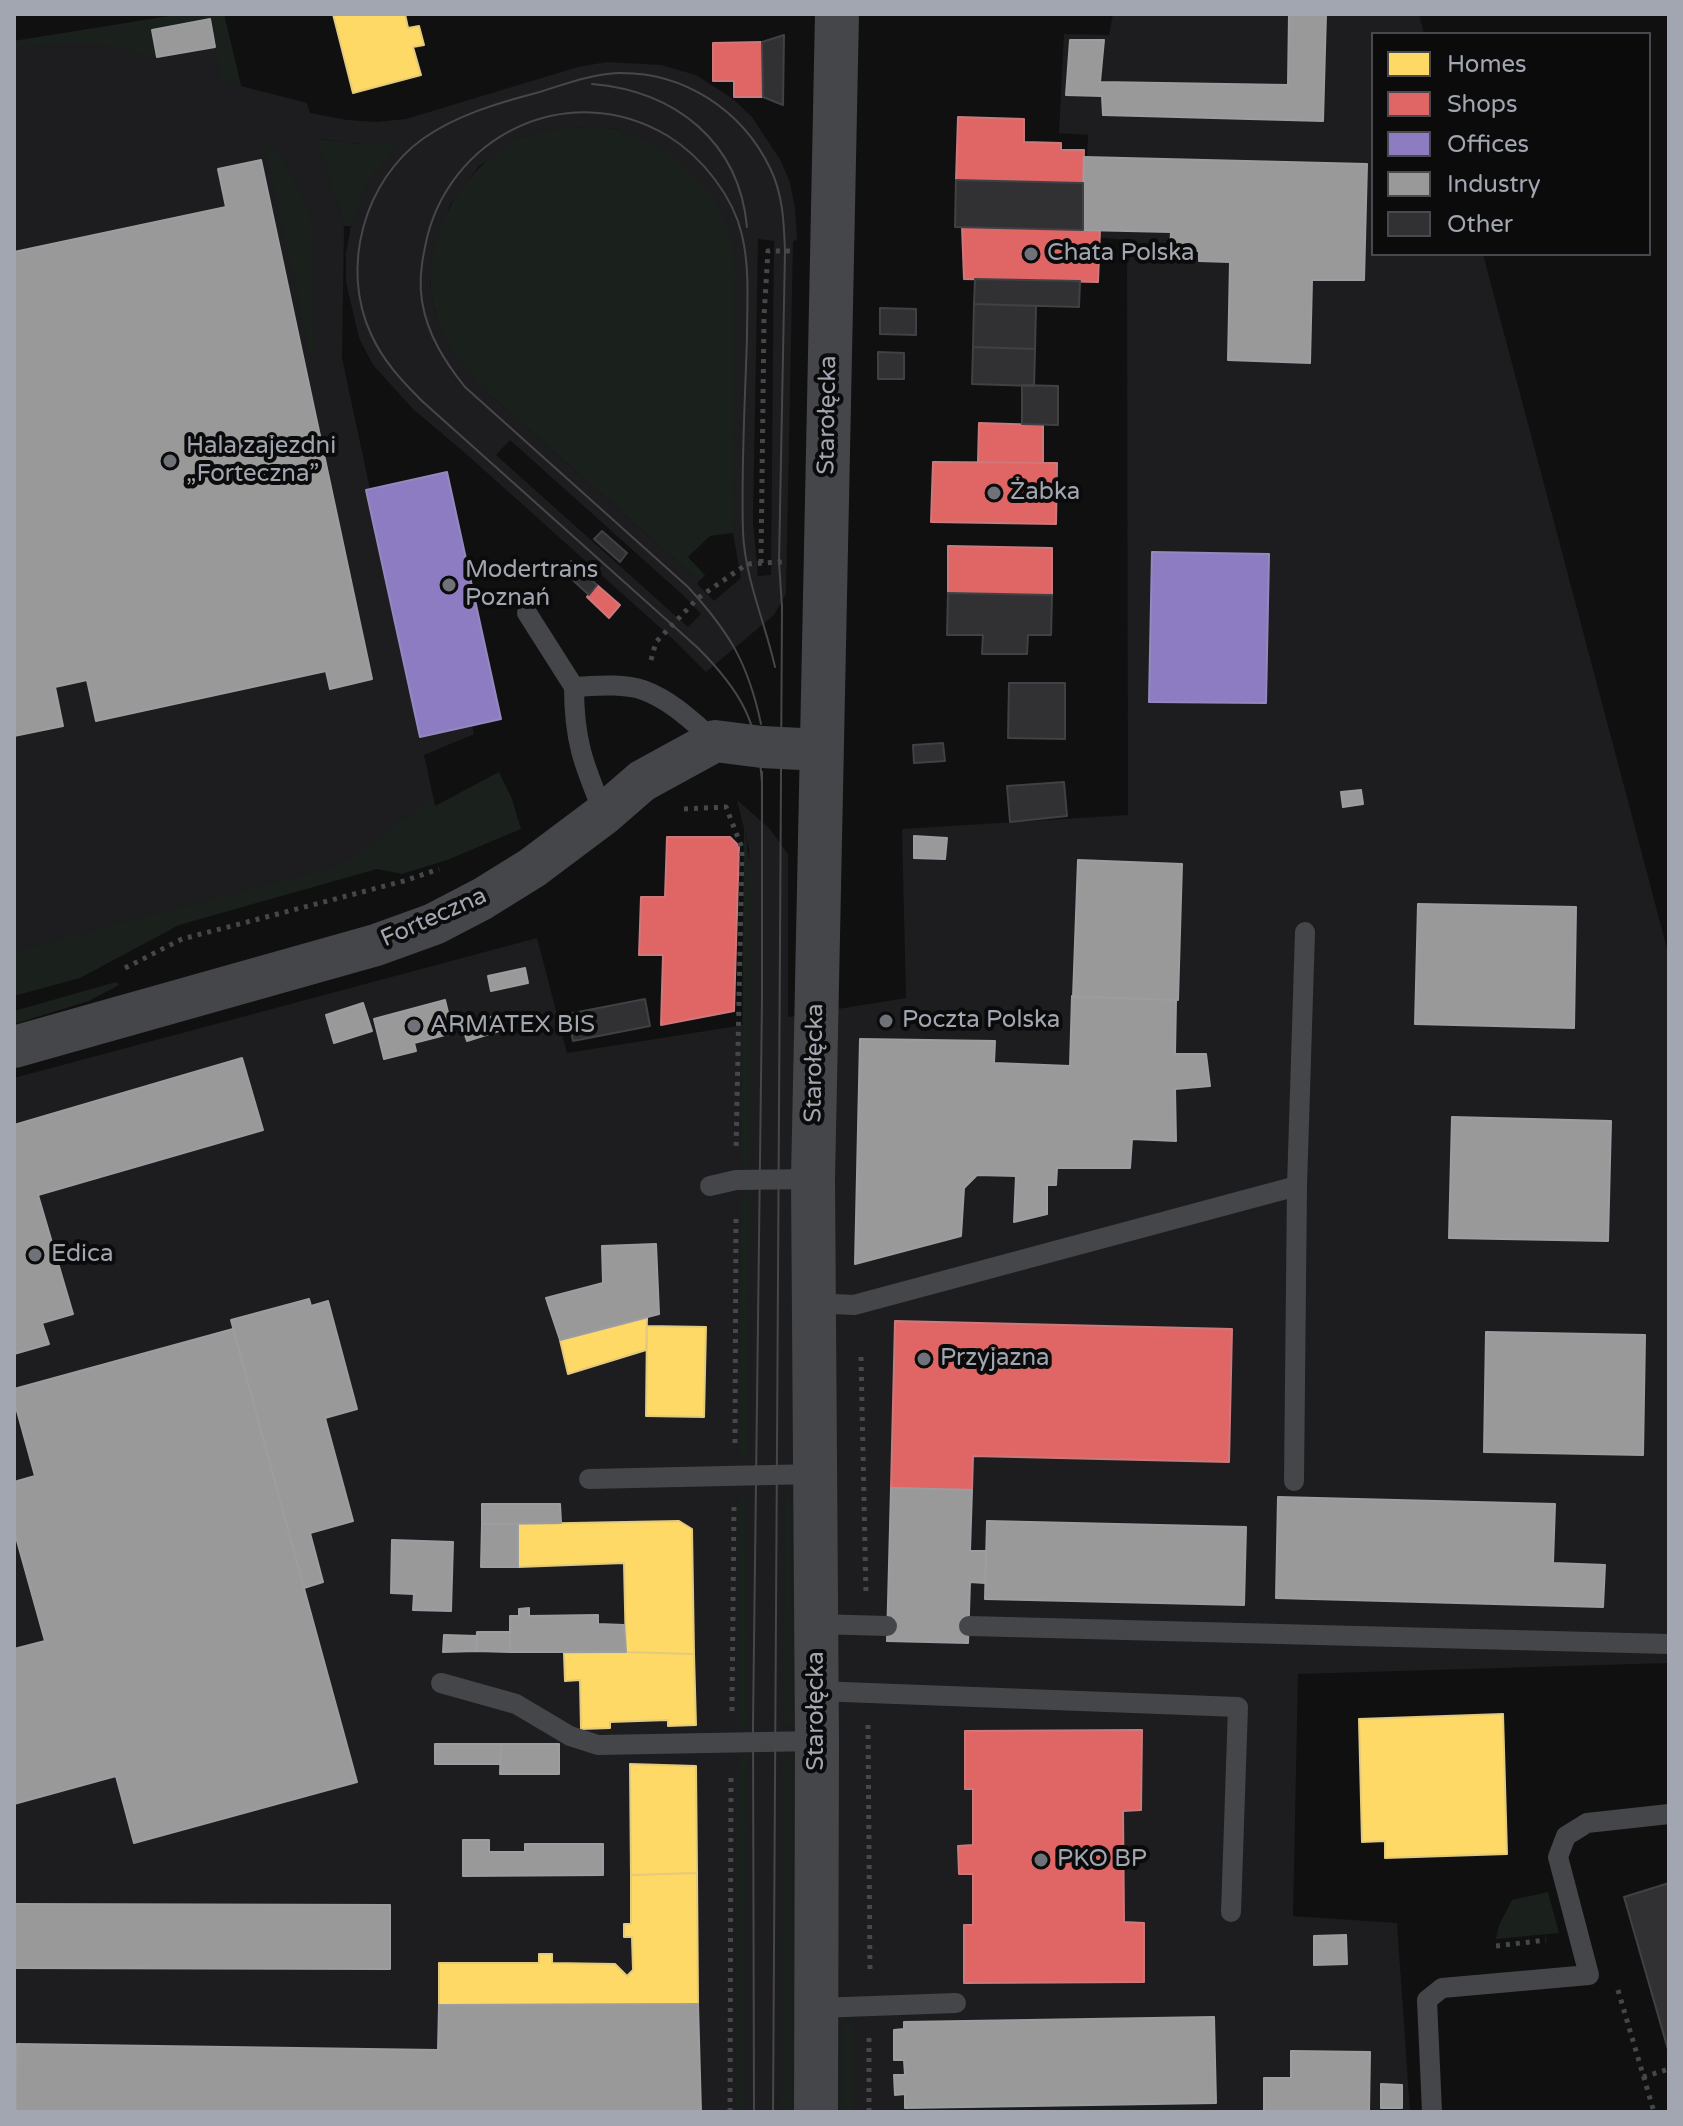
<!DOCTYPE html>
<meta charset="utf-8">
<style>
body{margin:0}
#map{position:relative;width:1683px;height:2126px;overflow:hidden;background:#101011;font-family:"Varela Round",sans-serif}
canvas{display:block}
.frame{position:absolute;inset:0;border:16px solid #a2a6b1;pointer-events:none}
.legend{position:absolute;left:1371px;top:32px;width:280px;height:224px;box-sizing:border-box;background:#0b0b0c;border:2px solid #47494e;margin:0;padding:10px 14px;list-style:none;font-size:24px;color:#a2a6b1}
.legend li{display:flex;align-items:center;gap:16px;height:40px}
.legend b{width:40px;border:2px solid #47494e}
</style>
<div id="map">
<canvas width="1683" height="2126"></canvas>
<div class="frame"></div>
<ul class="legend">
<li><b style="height:22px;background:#ffd966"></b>Homes</li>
<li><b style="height:22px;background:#e06666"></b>Shops</li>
<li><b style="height:22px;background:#8e7cc3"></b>Offices</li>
<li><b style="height:22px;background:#999"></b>Industry</li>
<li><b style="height:22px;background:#313133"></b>Other</li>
</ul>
</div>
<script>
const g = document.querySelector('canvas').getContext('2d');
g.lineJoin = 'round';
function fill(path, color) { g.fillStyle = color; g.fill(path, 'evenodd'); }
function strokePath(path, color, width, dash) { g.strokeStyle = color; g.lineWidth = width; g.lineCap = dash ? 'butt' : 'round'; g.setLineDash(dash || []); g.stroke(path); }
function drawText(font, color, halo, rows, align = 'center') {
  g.font = font + ' "Varela Round",sans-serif'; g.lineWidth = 8; g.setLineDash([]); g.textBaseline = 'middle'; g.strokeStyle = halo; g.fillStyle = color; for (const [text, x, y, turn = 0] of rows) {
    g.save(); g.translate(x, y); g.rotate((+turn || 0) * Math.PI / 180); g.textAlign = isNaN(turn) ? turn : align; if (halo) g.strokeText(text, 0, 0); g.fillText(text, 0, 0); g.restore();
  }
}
fill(new Path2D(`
 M 182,14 L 224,14 L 241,86 L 307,103 L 310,113 L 347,120 L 376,122 L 406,119 L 578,67 L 607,62 L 661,65 L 696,75 L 733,99 L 752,117 L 781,161 L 790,183 L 795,208 L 797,240 L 793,241 L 786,594 L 774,615 L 706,672 L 675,641 L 465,453 L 413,409 L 373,365 L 359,338 L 346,282 L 346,253 L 351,226 L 358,204 L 368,182 L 398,144 L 359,144 L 319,139 L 344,226 L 342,358 L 370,489 L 366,491 L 420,736 L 472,725 L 474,734 L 424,755 L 444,847 L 14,964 L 14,41 ZM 574,127 L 617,129 L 733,533 L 741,578 L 714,601 L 697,584 L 699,581 L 489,394 L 435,312 L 430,282 L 435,246 L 450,205 L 479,166 L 522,137 ZM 758,239 L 774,241 L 771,575 L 758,576 L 753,523 ZM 510,440 L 684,596 L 701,614 L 688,627 L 496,455 Z
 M 1113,14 L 1419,14 L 1424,34 L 1373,34 L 1373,254 L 1483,254 L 1669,956 L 1669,1663 L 1298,1674 L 1293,1916 L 1397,1923 L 1410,2112 L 14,2112 L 14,1078 L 537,938 L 567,1053 L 750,1024 L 749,849 L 737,800 L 769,828 L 788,854 L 788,1017 L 906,998 L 902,829 L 1128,815 L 1127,240 L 1084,236 L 1088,135 L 1059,133 L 1064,34 L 1109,35 Z`), '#1d1d1f');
fill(new Path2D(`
 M 182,14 L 224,14 L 241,86 L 221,79 L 210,19 L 152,30 L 156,60 C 108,38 65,41 14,49 L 14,41 Z
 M 574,127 C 588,128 604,126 617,130 C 667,142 716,186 730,236 C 733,247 733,261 735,273 L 733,533 L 710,536 L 688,557 L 705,575 L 699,581 L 489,394 C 467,370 445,345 436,313 C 415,246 460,168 520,138 C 535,131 557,130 574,127 Z
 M 318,139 L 359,144 L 399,144 L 368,182 L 351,226 L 344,226 Z
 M 264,142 L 281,160 L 295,181 L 306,205 L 312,231 L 313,365 Z
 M 499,772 L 512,799 L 521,829 L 447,860 L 402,874 L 377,869 L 179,925 L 80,978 L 14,996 L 14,951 L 328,869 C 367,853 398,821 433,798 L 435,806 Z
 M 744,824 L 751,874 L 750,1166 L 741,1166 Z
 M 116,982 L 119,985 L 89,1001 L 14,1024 L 14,1011 Z
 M 751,1192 L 747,1455 L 738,1455 L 741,1193 Z
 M 785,1497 L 791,1497 L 792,1722 L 783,1726 Z
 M 738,1498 L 746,1498 L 747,1727 L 737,1727 Z
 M 783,1753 L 792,1759 L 793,2112 L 781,2112 Z
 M 741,1754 L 747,1754 L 745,2112 L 735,2112 L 737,1764 L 741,1763 Z
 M 1548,1892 L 1559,1933 L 1496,1939 L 1499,1925 L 1512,1900 Z
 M 842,2024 L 853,2024 L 853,2112 L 842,2112 Z`), '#1a201b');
const homes = new Path2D(`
 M 333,14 L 405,14 L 408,28 L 419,26 L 424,45 L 413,47 L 421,75 L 353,93 Z
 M 647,1318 L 646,1350 L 568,1374 L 560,1340 Z
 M 647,1326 L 706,1327 L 704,1417 L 646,1416 Z
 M 679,1521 L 692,1529 L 694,1654 L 626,1652 L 624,1563 L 518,1567 L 518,1524 Z
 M 626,1652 L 694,1654 L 696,1725 L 668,1726 L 668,1720 L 610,1722 L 610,1728 L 581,1729 L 580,1680 L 565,1681 L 564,1653 Z
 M 1503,1714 L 1507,1854 L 1385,1858 L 1385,1841 L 1362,1842 L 1359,1719 Z
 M 630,1764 L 696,1766 L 697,1873 L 631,1875 Z
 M 697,1873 L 698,2004 L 439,2005 L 439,1963 L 539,1963 L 539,1954 L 552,1954 L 552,1963 L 615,1964 L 627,1976 L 633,1970 L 632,1937 L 624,1937 L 624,1924 L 631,1924 L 631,1875 Z`);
fill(homes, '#ffd966');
strokePath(homes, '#e3ca7c', 2);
const shops = new Path2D(`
 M 762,42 L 763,97 L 734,97 L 734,81 L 713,81 L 713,43 Z
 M 958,117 L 1024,119 L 1024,142 L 1061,143 L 1061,150 L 1084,150 L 1083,183 L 956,180 Z
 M 962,227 L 1100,230 L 1098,282 L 964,279 Z
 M 979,423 L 1043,425 L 1043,463 L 978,462 Z
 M 933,462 L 1057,463 L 1056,524 L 931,522 Z
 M 948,546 L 1052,548 L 1052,595 L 948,593 Z
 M 597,585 L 620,605 L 609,618 L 587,597 Z
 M 667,837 L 730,837 L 739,846 L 734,1011 L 661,1025 L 663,955 L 639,955 L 641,897 L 665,897 Z
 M 895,1321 L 1232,1329 L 1229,1462 L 973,1456 L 972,1490 L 891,1488 Z
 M 1142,1730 L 1141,1810 L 1123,1811 L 1124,1922 L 1144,1923 L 1144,1982 L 964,1983 L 964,1925 L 973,1925 L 973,1874 L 959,1874 L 958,1846 L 973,1845 L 973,1789 L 965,1789 L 965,1731 Z`);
fill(shops, '#e06666');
strokePath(shops, '#cd797c', 2);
const offices = new Path2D(`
 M 447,472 L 501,719 L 420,737 L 366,490 Z
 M 1152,552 L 1269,554 L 1266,703 L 1149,702 Z`);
fill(offices, '#8e7cc3');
strokePath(offices, '#9489be', 2);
const industry = new Path2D(`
 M 1289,14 L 1326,14 L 1323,121 L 1103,115 L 1102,96 L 1066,95 L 1070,40 L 1104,40 L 1100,82 L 1288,85 Z
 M 210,19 L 215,47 L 157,57 L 152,30 Z
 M 1084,157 L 1367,164 L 1364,280 L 1312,280 L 1310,363 L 1228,360 L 1230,262 L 1199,261 L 1199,251 L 1170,250 L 1171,232 L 1083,230 Z
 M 261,160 L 372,679 L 330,689 L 326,671 L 96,721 L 87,680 L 55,687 L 63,726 L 14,736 L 14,252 L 226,207 L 218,169 Z
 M 1361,790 L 1363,804 L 1343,807 L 1341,792 Z
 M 914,836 L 947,838 L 945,859 L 914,858 Z
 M 1078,860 L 1182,864 L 1178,1000 L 1073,997 Z
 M 1418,904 L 1576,907 L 1574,1028 L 1415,1024 Z
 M 525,968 L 528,983 L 491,991 L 488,976 Z
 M 1072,996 L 1176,1000 L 1175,1054 L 1206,1054 L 1210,1086 L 1175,1089 L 1176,1141 L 1132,1139 L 1130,1168 L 1057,1168 L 1056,1185 L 1047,1185 L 1047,1214 L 1014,1222 L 1016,1176 L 977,1175 L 964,1188 L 961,1236 L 855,1264 L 860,1039 L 995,1041 L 994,1063 L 1070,1066 Z
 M 445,1000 L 453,1033 L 414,1043 L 416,1051 L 384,1059 L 374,1019 Z
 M 363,1003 L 372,1031 L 334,1043 L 326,1015 Z
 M 494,1016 L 499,1031 L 467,1041 L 462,1026 Z
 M 242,1058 L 263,1130 L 38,1195 L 73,1314 L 42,1323 L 49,1344 L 14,1354 L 14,1125 Z
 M 1452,1117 L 1611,1121 L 1608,1241 L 1449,1238 Z
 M 656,1244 L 659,1314 L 560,1340 L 546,1298 L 603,1283 L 602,1246 Z
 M 309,1299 L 311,1306 L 328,1301 L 357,1409 L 325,1418 L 353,1521 L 310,1533 L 323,1582 L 304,1588 L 231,1320 Z
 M 233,1329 L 357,1782 L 134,1843 L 116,1776 L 14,1804 L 14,1649 L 45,1641 L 14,1530 L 14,1482 L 35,1476 L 14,1400 L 14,1389 Z
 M 1486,1332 L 1645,1335 L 1643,1455 L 1484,1452 Z
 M 891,1488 L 972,1490 L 970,1551 L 986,1551 L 985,1583 L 970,1582 L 968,1643 L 887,1641 Z
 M 1278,1497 L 1555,1504 L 1553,1563 L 1605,1565 L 1603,1607 L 1276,1598 Z
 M 482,1504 L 560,1504 L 561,1523 L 482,1524 Z
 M 987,1521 L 1246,1527 L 1244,1605 L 985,1599 Z
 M 482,1524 L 518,1524 L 518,1567 L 481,1567 Z
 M 392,1540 L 453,1542 L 451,1611 L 413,1610 L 414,1594 L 391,1593 Z
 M 529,1608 L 529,1616 L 598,1615 L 598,1624 L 624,1625 L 626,1652 L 510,1652 L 510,1616 L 519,1616 L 519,1609 Z
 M 477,1632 L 510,1632 L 510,1652 L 476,1651 Z
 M 444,1635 L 477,1636 L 476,1651 L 443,1652 Z
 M 435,1744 L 501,1744 L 500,1764 L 435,1764 Z
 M 501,1744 L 559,1744 L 559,1774 L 500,1774 Z
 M 463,1840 L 489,1840 L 489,1852 L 525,1852 L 525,1844 L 603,1844 L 603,1875 L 463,1876 Z
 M 14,1904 L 390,1905 L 390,1969 L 14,1968 Z
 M 1346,1935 L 1347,1964 L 1314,1965 L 1314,1936 Z
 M 698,2004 L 701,2112 L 16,2112 L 17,2044 L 438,2050 L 439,2005 Z
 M 1214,2017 L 1216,2103 L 905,2108 L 905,2094 L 895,2095 L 894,2075 L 905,2075 L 904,2060 L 894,2060 L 894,2030 L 904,2029 L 904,2022 Z
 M 1291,2051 L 1370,2052 L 1369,2112 L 1264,2112 L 1264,2078 L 1291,2078 Z
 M 1381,2084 L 1402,2085 L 1402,2108 L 1381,2108 Z`);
fill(industry, '#999');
strokePath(industry, '#9c9da0', 2);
const building = new Path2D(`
 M 784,35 L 783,105 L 763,97 L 762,42 Z
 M 956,180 L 1083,183 L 1083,230 L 955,227 Z
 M 975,279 L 1080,281 L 1079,307 L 974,304 Z
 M 974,304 L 1036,306 L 1035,349 L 973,347 Z
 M 880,308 L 916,309 L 916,335 L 880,334 Z
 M 973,347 L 1035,349 L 1034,386 L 972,384 Z
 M 878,352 L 904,353 L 904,379 L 878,379 Z
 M 1022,385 L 1058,386 L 1058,425 L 1022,424 Z
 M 602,531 L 627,553 L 620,562 L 594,539 Z
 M 571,561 L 597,585 L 589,595 L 563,571 Z
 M 948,593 L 1052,595 L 1051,635 L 1028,635 L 1027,654 L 982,654 L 983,635 L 947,635 Z
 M 1009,683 L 1065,683 L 1065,739 L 1008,738 Z
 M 943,743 L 945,761 L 914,763 L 913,745 Z
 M 1064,782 L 1067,816 L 1010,822 L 1007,786 Z
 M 645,999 L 650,1026 L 573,1041 L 568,1014 Z
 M 1669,1883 L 1669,2053 L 1624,1897 Z`);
fill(building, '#313133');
strokePath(building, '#404144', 2);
strokePath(new Path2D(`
 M 761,563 L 764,317 L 768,251 L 791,251
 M 651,660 L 656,642 L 698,598 L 747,564 L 782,562
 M 684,809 L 726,807 L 742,848 L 736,1151
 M 125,968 L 182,939 L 404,881 L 439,869
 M 861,1357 L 866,1595
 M 735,1443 L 736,1213
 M 732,1711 L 734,1505
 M 868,1725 L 870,1975
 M 1496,1946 L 1546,1940
 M 1618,1990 L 1654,2112
 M 1643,2077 L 1669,2069
 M 730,2112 L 731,1773
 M 869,2112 L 869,2037`), '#46474a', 5, [4, 6]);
strokePath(new Path2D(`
 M 527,613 L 574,687
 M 604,814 C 584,765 574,742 574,687 C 595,686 622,683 643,690 C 671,700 693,722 715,741
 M 710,1186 L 736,1180 L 813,1179
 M 814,1303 L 854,1305 L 1297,1186
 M 589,1479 L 816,1474
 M 1294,1481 L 1297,1186 L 1305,932
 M 816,1624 L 887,1626
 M 969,1626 L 1669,1644
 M 441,1683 L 516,1704 L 570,1736 L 598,1745 L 817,1741
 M 817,1691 L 1238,1707 L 1231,1912
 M 817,2008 L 956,2003
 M 1432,2112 L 1427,2000 L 1442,1988 L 1589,1975 L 1558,1857 L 1566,1836 L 1587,1823 L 1669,1814`), '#454649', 20);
strokePath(new Path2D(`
 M 14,1047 L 376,945 L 434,924 L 482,899 L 532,868 L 604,814 L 642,781 L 715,741 L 762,747 L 821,750`), '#454649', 42);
strokePath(new Path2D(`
 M 816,2112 L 817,1741 L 813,1179 L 837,14`), '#454649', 44);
strokePath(new Path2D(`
 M 592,84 C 675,91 739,141 747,227
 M 761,724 C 748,663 730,633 688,587 L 465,387 C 445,362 427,334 422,301 C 419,283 421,265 425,247 C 446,136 569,76 668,136 C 702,157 733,196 742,235 C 750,269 747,304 747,338 C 745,402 741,468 743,532 C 745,579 765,622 775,667
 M 762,783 C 758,722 741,691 698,648 L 422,401 C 402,381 383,361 371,334 C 340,268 364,180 424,138 C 457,115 498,103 536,93 C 563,85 591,74 619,73 C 684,72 742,110 770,168 C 783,194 784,223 785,251 L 779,562 L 782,607 L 773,2112
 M 754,2112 L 753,1723 L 762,999 L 762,772`), '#464749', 2);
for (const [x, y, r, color] of [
 [1031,254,8,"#6f7279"],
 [170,461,8,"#6f7279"],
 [994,493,8,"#6f7279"],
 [449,585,8,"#6f7279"],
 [886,1021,8,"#6f7279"],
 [414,1026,8,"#6f7279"],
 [35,1255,8,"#6f7279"],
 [924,1359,8,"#6f7279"],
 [1041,1860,8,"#6f7279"]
]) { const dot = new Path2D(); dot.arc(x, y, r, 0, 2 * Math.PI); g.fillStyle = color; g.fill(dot); strokePath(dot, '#0b0b0c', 3); }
drawText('24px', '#a2a6b1', '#0b0b0c', [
 ["Chata Polska",1047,254],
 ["Hala zajezdni",186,447],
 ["„Forteczna”",186,475],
 ["Żabka",1010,493],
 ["Modertrans",465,571],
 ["Poznań",465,599],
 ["Poczta Polska",902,1021],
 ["ARMATEX BIS",430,1026],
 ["Edica",51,1255],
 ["Przyjazna",940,1359],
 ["PKO BP",1057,1860]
], 'left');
drawText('24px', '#a2a6b1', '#0b0b0c', [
 ["Starołęcka",828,415,-89],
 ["Forteczna",434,918,-24],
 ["Starołęcka",815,1063,-89],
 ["Starołęcka",817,1711,-90]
]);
</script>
